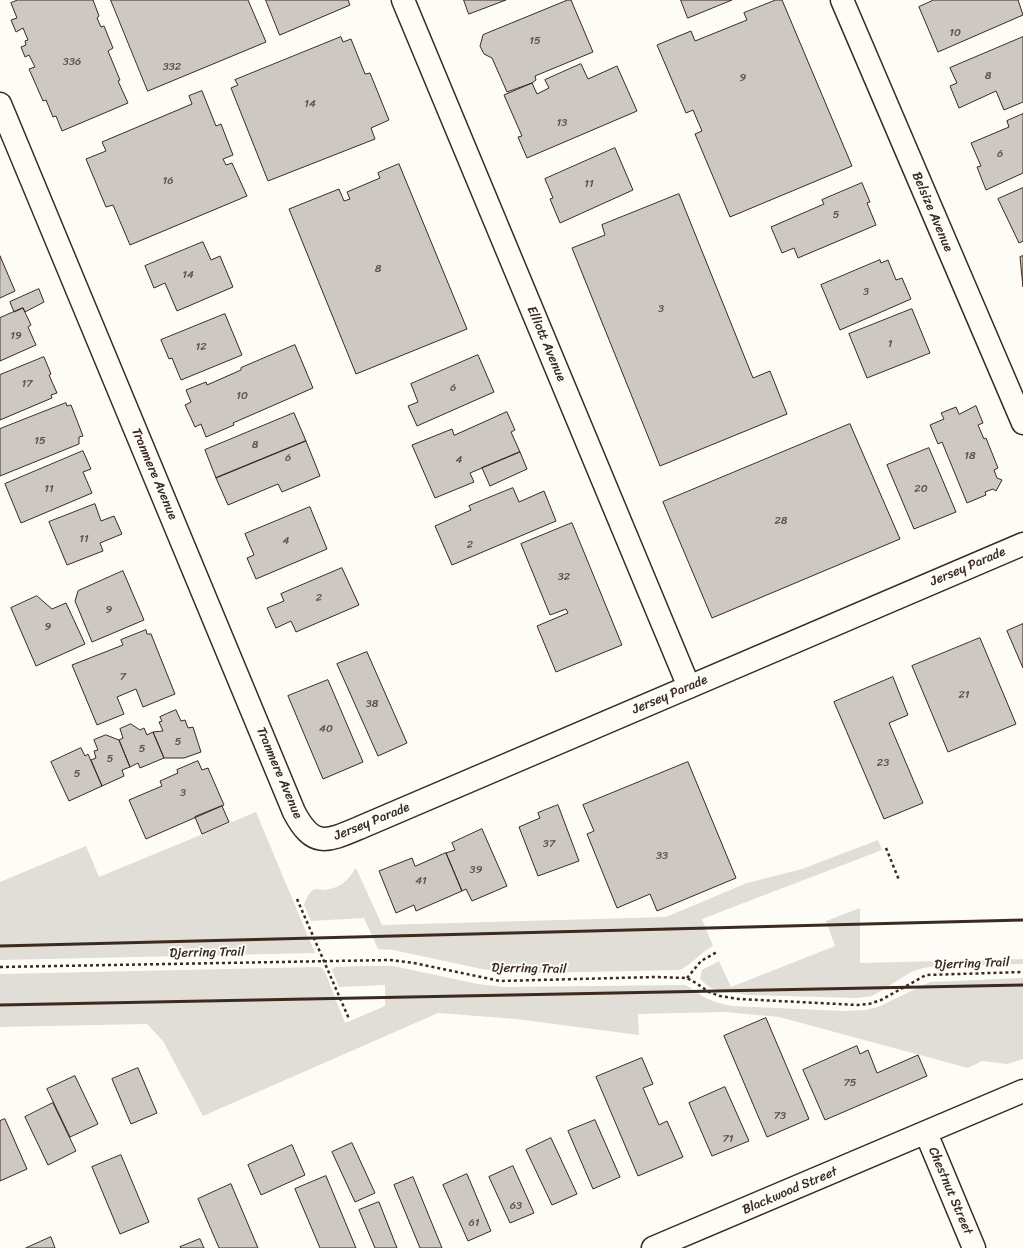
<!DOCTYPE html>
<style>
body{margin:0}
canvas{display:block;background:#fdfcf7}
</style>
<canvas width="1023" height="1248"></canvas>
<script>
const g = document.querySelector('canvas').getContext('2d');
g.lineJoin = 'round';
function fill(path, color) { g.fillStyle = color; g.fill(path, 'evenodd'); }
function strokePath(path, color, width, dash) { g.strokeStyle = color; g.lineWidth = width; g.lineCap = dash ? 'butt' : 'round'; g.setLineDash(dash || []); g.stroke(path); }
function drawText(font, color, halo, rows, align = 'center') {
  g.font = font + ' Sriracha,sans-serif'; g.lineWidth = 4; g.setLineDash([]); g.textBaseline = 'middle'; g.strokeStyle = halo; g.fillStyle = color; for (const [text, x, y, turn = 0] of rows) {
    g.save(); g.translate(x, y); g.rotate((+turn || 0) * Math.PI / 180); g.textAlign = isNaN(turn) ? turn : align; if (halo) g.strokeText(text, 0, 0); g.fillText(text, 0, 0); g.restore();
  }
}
fill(new Path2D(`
 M 256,812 L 315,953 L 0,960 L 0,882 L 86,846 L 99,877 Z
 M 878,840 L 882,850 L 702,919 L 713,946 C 700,953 692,964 680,970 L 533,973 L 507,972 L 482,969 L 393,950 L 378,949 L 364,918 L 311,921 L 304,905 C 306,900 308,894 312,891 C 316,888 319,890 324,890 C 341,888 347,881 356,868 L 382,925 L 666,917 L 747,883 L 802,869 Z
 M 860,908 L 860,963 L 1023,959 L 1023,964 L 936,966 L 923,968 L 911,972 L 879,992 L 872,996 L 857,998 L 747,995 L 718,990 L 709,987 L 700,979 L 702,970 L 719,961 L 731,987 L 835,946 L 826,921 Z
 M 368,966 L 393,966 L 478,984 L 503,987 L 685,985 C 692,988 697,993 704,997 C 713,1002 722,1004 732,1006 L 844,1011 L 865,1010 L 878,1007 L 930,982 L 1023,978 L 1023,1059 L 1007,1064 L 982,1061 L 968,1068 L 779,1017 L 724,1012 L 638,1014 L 639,1035 L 516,1019 L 438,1013 L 203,1116 L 163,1041 L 147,1024 L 0,1027 L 0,974 L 319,967 L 322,968 L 325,972 L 345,1023 L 385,1006 L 385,985 L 339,987 L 332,970 L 333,968 L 335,967 Z`), '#e1ded7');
const building = new Path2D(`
 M 18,0 L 93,0 L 99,16 L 97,18 L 101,27 L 104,26 L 113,48 L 108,51 L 120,80 L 118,81 L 128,103 L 62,131 L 56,116 L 53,117 L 46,100 L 43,101 L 29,69 L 35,67 L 29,55 L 25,57 L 21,47 L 26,45 L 25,41 L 28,40 L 23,28 L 16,32 L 11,20 L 17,18 L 11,3 Z
 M 111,0 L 248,0 L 266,42 L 148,91 Z
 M 266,0 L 348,0 L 350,5 L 280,35 Z
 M 464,0 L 506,0 L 469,14 Z
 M 568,0 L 571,0 L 593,52 L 535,76 L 536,80 L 532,83 L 507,92 L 492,58 L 484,54 L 480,46 L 483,35 Z
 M 681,0 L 732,0 L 688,18 Z
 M 776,0 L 782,0 L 852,166 L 730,217 L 695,134 L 702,131 L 693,110 L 686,113 L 657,45 L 691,31 L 695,41 L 747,20 L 744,13 Z
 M 934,0 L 1018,0 L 1023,15 L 938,52 L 919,7 Z
 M 341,37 L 343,42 L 351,39 L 365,74 L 370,73 L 389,120 L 371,128 L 375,139 L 268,181 L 231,88 L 238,85 L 235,80 Z
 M 1023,37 L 1023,102 L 1004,110 L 996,91 L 959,108 L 950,86 L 957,83 L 950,68 Z
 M 581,64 L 588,79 L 617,66 L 637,111 L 527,158 L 518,137 L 522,136 L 504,95 L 532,83 L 537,94 L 549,88 L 545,80 Z
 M 202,91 L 216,126 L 221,124 L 233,155 L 223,159 L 226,165 L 232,163 L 247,196 L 130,245 L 113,205 L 106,207 L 86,159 L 106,151 L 102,142 L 192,104 L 189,96 Z
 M 1023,114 L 1023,173 L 986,190 L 977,167 L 981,166 L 971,143 L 1009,127 L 1007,121 Z
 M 615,148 L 633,190 L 560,223 L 550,199 L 553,198 L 545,179 Z
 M 399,164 L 467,329 L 356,374 L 289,209 L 339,189 L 344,201 L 350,199 L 347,192 L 380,178 L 378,173 Z
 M 862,183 L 870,202 L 867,203 L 876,225 L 798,258 L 794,248 L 782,253 L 771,227 L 824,204 L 822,200 Z
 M 1023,188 L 1023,241 L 1019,243 L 998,199 Z
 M 679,194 L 753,378 L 770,371 L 787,414 L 660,466 L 572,248 L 605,235 L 602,225 Z
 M 203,242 L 211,260 L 220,256 L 233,287 L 177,311 L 165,283 L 154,288 L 145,266 Z
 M 0,256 L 15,291 L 0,298 Z
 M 1023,256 L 1023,287 L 1020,257 Z
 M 880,260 L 881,263 L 888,260 L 896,280 L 902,278 L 911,299 L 840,330 L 821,285 Z
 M 39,289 L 44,302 L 25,312 L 23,308 L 14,312 L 10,302 Z
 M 23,308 L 31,325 L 28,327 L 36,345 L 0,361 L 0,318 Z
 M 912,309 L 930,353 L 867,378 L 849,334 Z
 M 225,314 L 242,355 L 181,380 L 172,358 L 169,359 L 161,340 Z
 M 295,345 L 313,388 L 233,423 L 234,425 L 206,437 L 201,424 L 195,427 L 185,405 L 191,402 L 186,390 L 206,382 L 207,385 L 241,370 L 241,368 Z
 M 478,355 L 494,392 L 417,426 L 408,406 L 418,402 L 411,384 Z
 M 44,357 L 51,374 L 49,375 L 57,393 L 51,395 L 52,398 L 0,420 L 0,375 Z
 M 66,403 L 67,406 L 71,405 L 83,436 L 79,437 L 79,444 L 0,476 L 0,429 Z
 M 976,406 L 983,423 L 978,425 L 984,439 L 986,438 L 998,468 L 994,470 L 997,478 L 1002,480 L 996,491 L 993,489 L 985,492 L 986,495 L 967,503 L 942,442 L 938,444 L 930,425 L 944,419 L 941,413 L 956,407 L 959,414 Z
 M 507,412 L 515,430 L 511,432 L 520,452 L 470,473 L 474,482 L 435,498 L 412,445 L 452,429 L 454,435 Z
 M 294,413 L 306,441 L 216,478 L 205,450 Z
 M 850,424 L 900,539 L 712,618 L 663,502 Z
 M 306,441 L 320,476 L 282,492 L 278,484 L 228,505 L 216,478 Z
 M 929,448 L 956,512 L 914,529 L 887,465 Z
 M 83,451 L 91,469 L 83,472 L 92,493 L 21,523 L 5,484 Z
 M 520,452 L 527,469 L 490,486 L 482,468 Z
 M 513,488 L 519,502 L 544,491 L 556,521 L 452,565 L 435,526 L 471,510 L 469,506 Z
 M 95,504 L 101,521 L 114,516 L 122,534 L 100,543 L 103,551 L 67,565 L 49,522 Z
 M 310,507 L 327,549 L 256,579 L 247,558 L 254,555 L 245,534 Z
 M 572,523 L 622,645 L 556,672 L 537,626 L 568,613 L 566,609 L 550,615 L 521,544 Z
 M 342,568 L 359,605 L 296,632 L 291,621 L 276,628 L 267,608 L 284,601 L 281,594 Z
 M 123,571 L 144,620 L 92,642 L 75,601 L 78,591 Z
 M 37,596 L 52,609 L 66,603 L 85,644 L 36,666 L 11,608 Z
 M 1023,624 L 1023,668 L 1007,631 Z
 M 146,630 L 147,634 L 151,634 L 175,694 L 143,707 L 136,689 L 117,697 L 124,714 L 97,725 L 72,665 L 123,645 L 121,640 Z
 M 980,638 L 1016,724 L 948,752 L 912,666 Z
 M 367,652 L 407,743 L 378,756 L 337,664 Z
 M 893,677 L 908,715 L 889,723 L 923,803 L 884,819 L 834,702 Z
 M 328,680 L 363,762 L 323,779 L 288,696 Z
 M 176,710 L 181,721 L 185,720 L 188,728 L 193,727 L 201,752 L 184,758 L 164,758 L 153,732 L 163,731 L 159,722 L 162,721 L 160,717 Z
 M 131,724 L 140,730 L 144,728 L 147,735 L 153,732 L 164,758 L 140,768 L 138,763 L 130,767 L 119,740 L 123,738 L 120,729 Z
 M 106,735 L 119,740 L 130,767 L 122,770 L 124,776 L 102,786 L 91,760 L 96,758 L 94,751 L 98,750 L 94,740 Z
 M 81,748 L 85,756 L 88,754 L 102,786 L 69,801 L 51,762 Z
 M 198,761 L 202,770 L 208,768 L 224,805 L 146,839 L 129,800 L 162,786 L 160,781 L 178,773 L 177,770 Z
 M 688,762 L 736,878 L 657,911 L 650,894 L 617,908 L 587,834 L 594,831 L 583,805 Z
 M 558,805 L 579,861 L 538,876 L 519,827 L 540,818 L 538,813 Z
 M 222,806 L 229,822 L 202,834 L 195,817 Z
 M 482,829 L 507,886 L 472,901 L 466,889 L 462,891 L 446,853 L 455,850 L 452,843 Z
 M 446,853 L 462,891 L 416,911 L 414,905 L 396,913 L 379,871 L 412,858 L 415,866 Z
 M 766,1018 L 809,1119 L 767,1137 L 724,1036 Z
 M 857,1046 L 860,1054 L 868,1050 L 877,1073 L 918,1055 L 927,1076 L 825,1120 L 803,1070 Z
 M 642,1058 L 653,1084 L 643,1088 L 659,1125 L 667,1121 L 683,1157 L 638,1176 L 596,1077 Z
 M 138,1068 L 157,1113 L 131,1124 L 112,1079 Z
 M 75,1076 L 98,1124 L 70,1137 L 47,1089 Z
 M 725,1087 L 749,1141 L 712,1156 L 689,1103 Z
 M 53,1103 L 76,1151 L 48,1165 L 25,1117 Z
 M 5,1119 L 27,1169 L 0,1181 L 0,1121 Z
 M 595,1120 L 620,1177 L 593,1189 L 568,1131 Z
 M 551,1138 L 577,1194 L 552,1205 L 526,1150 Z
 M 352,1143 L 375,1193 L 355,1202 L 332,1152 Z
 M 292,1145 L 305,1175 L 261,1195 L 248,1165 Z
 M 121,1155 L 149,1222 L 120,1234 L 92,1167 Z
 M 513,1166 L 534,1213 L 510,1223 L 489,1177 Z
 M 467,1174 L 491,1231 L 468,1241 L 443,1185 Z
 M 326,1176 L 356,1248 L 320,1248 L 295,1189 Z
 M 413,1177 L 442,1248 L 420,1248 L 394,1185 Z
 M 231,1184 L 258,1248 L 219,1248 L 198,1199 Z
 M 379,1202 L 397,1248 L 375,1248 L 359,1210 Z
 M 51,1237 L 55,1248 L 26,1248 Z
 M 200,1239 L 204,1248 L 181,1248 L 180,1247 Z`);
fill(building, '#cdc8c2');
strokePath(building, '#3b2a1e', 1);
const minor = new Path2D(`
 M 403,0 L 689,687
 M 842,0 L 1023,423
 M 0,104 L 294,812 C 313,848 326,842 359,828 L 1023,544
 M 926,1133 L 974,1248
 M 653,1248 L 1023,1091`);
strokePath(minor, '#3b2a1e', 25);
strokePath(new Path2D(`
 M 886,848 L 899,880
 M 297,899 L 349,1019
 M 0,967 L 390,960 L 414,963 L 500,981 L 655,977 L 687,978 L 696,983 L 709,992 L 720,996 L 739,999 L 858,1005 L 869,1004 L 881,1000 L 926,975 L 1023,972
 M 687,978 L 701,961 L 717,952`), '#3b2a1e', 2.5, [3, 3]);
strokePath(minor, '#fdfcf7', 22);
strokePath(new Path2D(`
 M 0,946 L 1023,920
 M 0,1005 L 1023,985`), '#3b2a1e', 3);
drawText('11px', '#605247', null, [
 ["10",955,33],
 ["15",535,41],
 ["336",72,62],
 ["332",172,67],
 ["8",988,76],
 ["9",743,78],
 ["14",310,104],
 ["13",562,123],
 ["6",1000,154],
 ["16",168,181],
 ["11",589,184],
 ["5",836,215],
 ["8",378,269],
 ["14",188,275],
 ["3",866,292],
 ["3",661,309],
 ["19",16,336],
 ["1",890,344],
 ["12",201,347],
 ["17",27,384],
 ["6",453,388],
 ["10",242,396],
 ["15",40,441],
 ["8",255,445],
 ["18",970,456],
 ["6",288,458],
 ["4",459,460],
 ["11",49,489],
 ["20",921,489],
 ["28",781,521],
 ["11",84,539],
 ["4",286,541],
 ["2",470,545],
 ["32",564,577],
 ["2",319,598],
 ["9",109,610],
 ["9",48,627],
 ["7",123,677],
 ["21",964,695],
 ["38",372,704],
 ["40",326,729],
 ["5",178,742],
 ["5",142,749],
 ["5",110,759],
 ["23",883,763],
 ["5",77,774],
 ["3",183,793],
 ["37",549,844],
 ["33",662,856],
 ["39",476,870],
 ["41",421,881],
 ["75",850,1083],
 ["73",780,1116],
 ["71",728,1139],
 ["63",516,1206],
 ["61",474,1223]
]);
drawText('13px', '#3b2a1e', '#fdfcf7', [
 ["Belsize Avenue",932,212,67],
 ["Elliott Avenue",546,344,67],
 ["Tranmere Avenue",154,474,67],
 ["Jersey Parade",968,567,-23],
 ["Jersey Parade",670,695,-23],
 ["Tranmere Avenue",279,773,67],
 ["Jersey Parade",372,822,-22],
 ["Djerring Trail",207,953,-1],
 ["Djerring Trail",972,964,-2],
 ["Djerring Trail",529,969,1],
 ["Blackwood Street",790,1191,-23],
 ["Chestnut Street",950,1191,67]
]);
</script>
